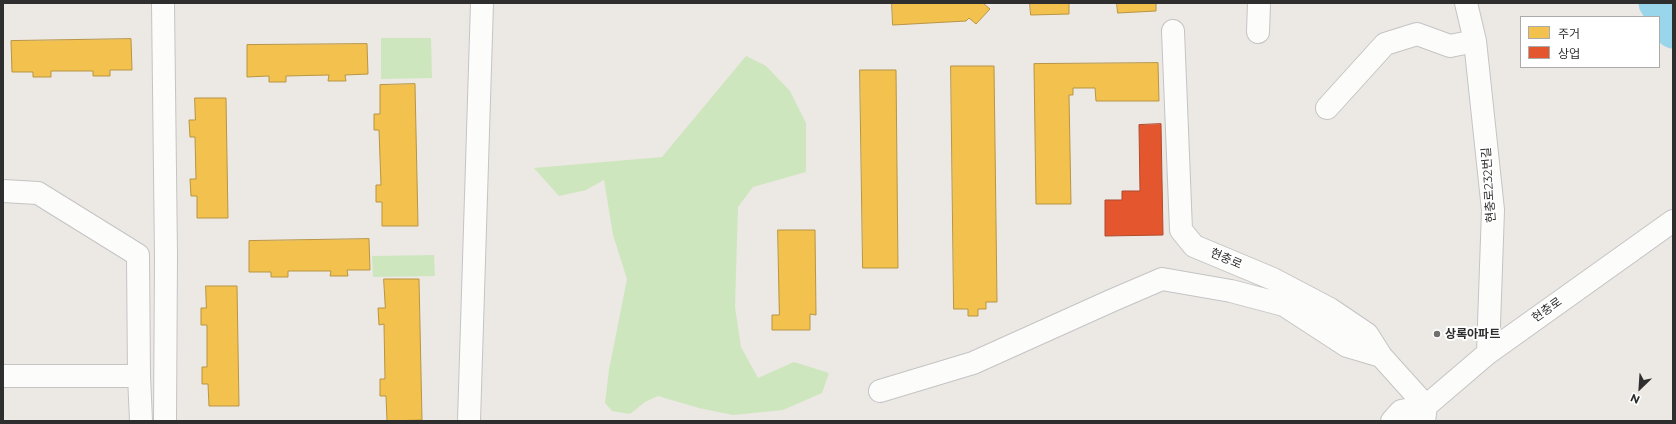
<!DOCTYPE html>
<meta charset="utf-8">
<style>
body{margin:0}
#map{position:relative;width:1676px;height:424px;overflow:hidden;background:#ece8e4;font-family:Montserrat,"Noto Sans KR",sans-serif}
canvas{display:block}
.frame{position:absolute;inset:0;border:4px solid #2e2e2e;pointer-events:none}
.legend{position:absolute;left:1520px;top:16px;width:140px;height:52px;box-sizing:border-box;background:#fff;border:1px solid #ababab;margin:0;padding:5px 7px;list-style:none;font-size:12px;color:#2e2e2e}
.legend li{display:flex;align-items:center;gap:8px;height:20px}
.legend b{width:20px;border:1px solid #ababab}
.north{position:absolute;left:1620px;top:368px;width:40px;height:40px;-webkit-text-stroke:3px #fff;paint-order:stroke;rotate:205deg;font-size:11px;font-weight:700;line-height:16px;text-align:center;color:#2e2e2e}
.north::after{content:'';display:block;margin:auto;width:14px;height:18px;background:#2e2e2e;clip-path:polygon(50% 0,100% 100%,50% 72%,0 100%)}
</style>
<div id="map">
<canvas width="1676" height="424"></canvas>
<div class="frame"></div>
<ul class="legend">
<li><b style="height:11px;background:#f2c14e"></b>주거</li>
<li><b style="height:11px;background:#e4572e"></b>상업</li>
</ul>
<div class="north">N</div>
</div>
<script>
const g = document.querySelector('canvas').getContext('2d');
g.lineJoin = 'round';
function fill(path, color) { g.fillStyle = color; g.fill(path, 'evenodd'); }
function strokePath(path, color, width, dash) { g.strokeStyle = color; g.lineWidth = width; g.lineCap = dash ? 'butt' : 'round'; g.setLineDash(dash || []); g.stroke(path); }
function drawText(font, color, halo, rows, align = 'center') {
  g.font = font + ' Montserrat,"Noto Sans KR",sans-serif'; g.lineWidth = 4; g.setLineDash([]); g.textBaseline = 'middle'; g.strokeStyle = halo; g.fillStyle = color; for (const [text, x, y, turn = 0] of rows) {
    g.save(); g.translate(x, y); g.rotate((+turn || 0) * Math.PI / 180); g.textAlign = isNaN(turn) ? turn : align; if (halo) g.strokeText(text, 0, 0); g.fillText(text, 0, 0); g.restore();
  }
}
fill(new Path2D(`
 M 381,38 L 431,38 L 432,78 L 381,79 Z
 M 746,56 L 766,66 L 790,91 L 806,123 L 806,172 L 753,187 L 738,207 L 735,307 L 741,347 L 758,378 L 794,362 L 829,373 L 822,393 L 783,410 L 733,415 L 699,408 L 658,396 L 645,402 L 630,414 L 612,411 L 605,403 L 609,370 L 627,279 L 613,235 L 604,180 L 586,190 L 559,196 L 534,168 L 662,157 Z
 M 434,255 L 435,276 L 373,277 L 372,256 Z`), '#cee6be');
const homes = new Path2D(`
 M 892,3 L 983,3 L 990,9 L 976,24 L 969,18 L 966,21 L 893,25 Z
 M 1030,3 L 1069,3 L 1069,14 L 1031,15 Z
 M 1117,3 L 1156,3 L 1156,11 L 1118,13 Z
 M 131,39 L 132,70 L 110,70 L 110,76 L 93,76 L 93,71 L 51,71 L 51,77 L 33,77 L 33,72 L 12,72 L 11,41 Z
 M 367,44 L 368,74 L 345,75 L 346,81 L 328,81 L 329,75 L 286,76 L 286,82 L 269,82 L 269,76 L 247,77 L 247,45 Z
 M 1158,63 L 1159,101 L 1096,101 L 1095,88 L 1073,88 L 1073,95 L 1069,95 L 1071,204 L 1036,204 L 1034,64 Z
 M 951,66 L 994,66 L 997,302 L 986,302 L 986,309 L 978,309 L 978,316 L 968,316 L 968,309 L 954,309 Z
 M 860,70 L 896,70 L 898,268 L 863,268 Z
 M 415,84 L 418,226 L 382,226 L 382,202 L 376,202 L 376,185 L 381,185 L 379,130 L 374,130 L 374,114 L 380,114 L 380,85 Z
 M 195,98 L 226,98 L 228,218 L 197,218 L 197,196 L 191,196 L 190,179 L 196,179 L 195,137 L 190,137 L 189,120 L 195,120 Z
 M 778,230 L 815,230 L 816,315 L 810,314 L 810,330 L 772,330 L 772,315 L 779,315 Z
 M 369,239 L 370,270 L 347,270 L 348,276 L 330,276 L 331,271 L 288,271 L 288,277 L 271,277 L 271,272 L 249,272 L 249,241 Z
 M 384,279 L 419,279 L 422,420 L 387,421 L 386,396 L 380,396 L 380,379 L 385,379 L 384,324 L 379,325 L 378,308 L 385,308 Z
 M 206,286 L 237,286 L 239,406 L 209,406 L 208,384 L 202,384 L 202,367 L 207,367 L 207,325 L 201,325 L 201,308 L 206,308 Z`);
fill(homes, '#f2c14e');
strokePath(homes, '#b79544', 1);
const shops = new Path2D(`
 M 1161,124 L 1163,235 L 1105,236 L 1105,200 L 1122,200 L 1122,191 L 1140,191 L 1139,125 Z`);
fill(shops, '#e4572e');
strokePath(shops, '#ad4b2e', 1);
strokePath(new Path2D(`
 M 1656,3 L 1673,31`), '#99d6ec', 35);
const minor = new Path2D(`
 M 163,3 L 166,257 L 165,421
 M 1466,3 L 1475,41 L 1493,210 L 1488,353
 M 1173,31 L 1181,230 L 1194,246 L 1273,279 L 1330,309 L 1367,334 L 1381,356 L 1426,406 L 1424,421
 M 1258,32 L 1259,3
 M 1327,108 L 1385,44 L 1417,34 L 1450,46 L 1475,41
 M 3,191 L 38,193 L 138,255 L 139,376 L 141,421
 M 3,376 L 139,376
 M 880,391 L 973,363 L 1113,300 L 1162,279 L 1231,291 L 1284,305 L 1347,346 L 1381,356
 M 469,421 L 482,3
 M 1392,421 L 1401,411 L 1426,406 L 1488,353 L 1673,221`);
strokePath(minor, '#c5c4c5', 24);
strokePath(minor, '#fcfcfb', 22);
for (const [x, y, r, color] of [
 [1437,334,4,"#706f6e"]
]) { const dot = new Path2D(); dot.arc(x, y, r, 0, 2 * Math.PI); g.fillStyle = color; g.fill(dot); strokePath(dot, '#fff', 1.5); }
drawText('12px', '#2e2e2e', '#fff', [
 ["현충로232번길",1489,185,-94],
 ["현충로",1226,259,23],
 ["현충로",1547,310,-35]
]);
drawText('bold 12px', '#2e2e2e', '#fff', [
 ["상록아파트",1445,334]
], 'left');
</script>
